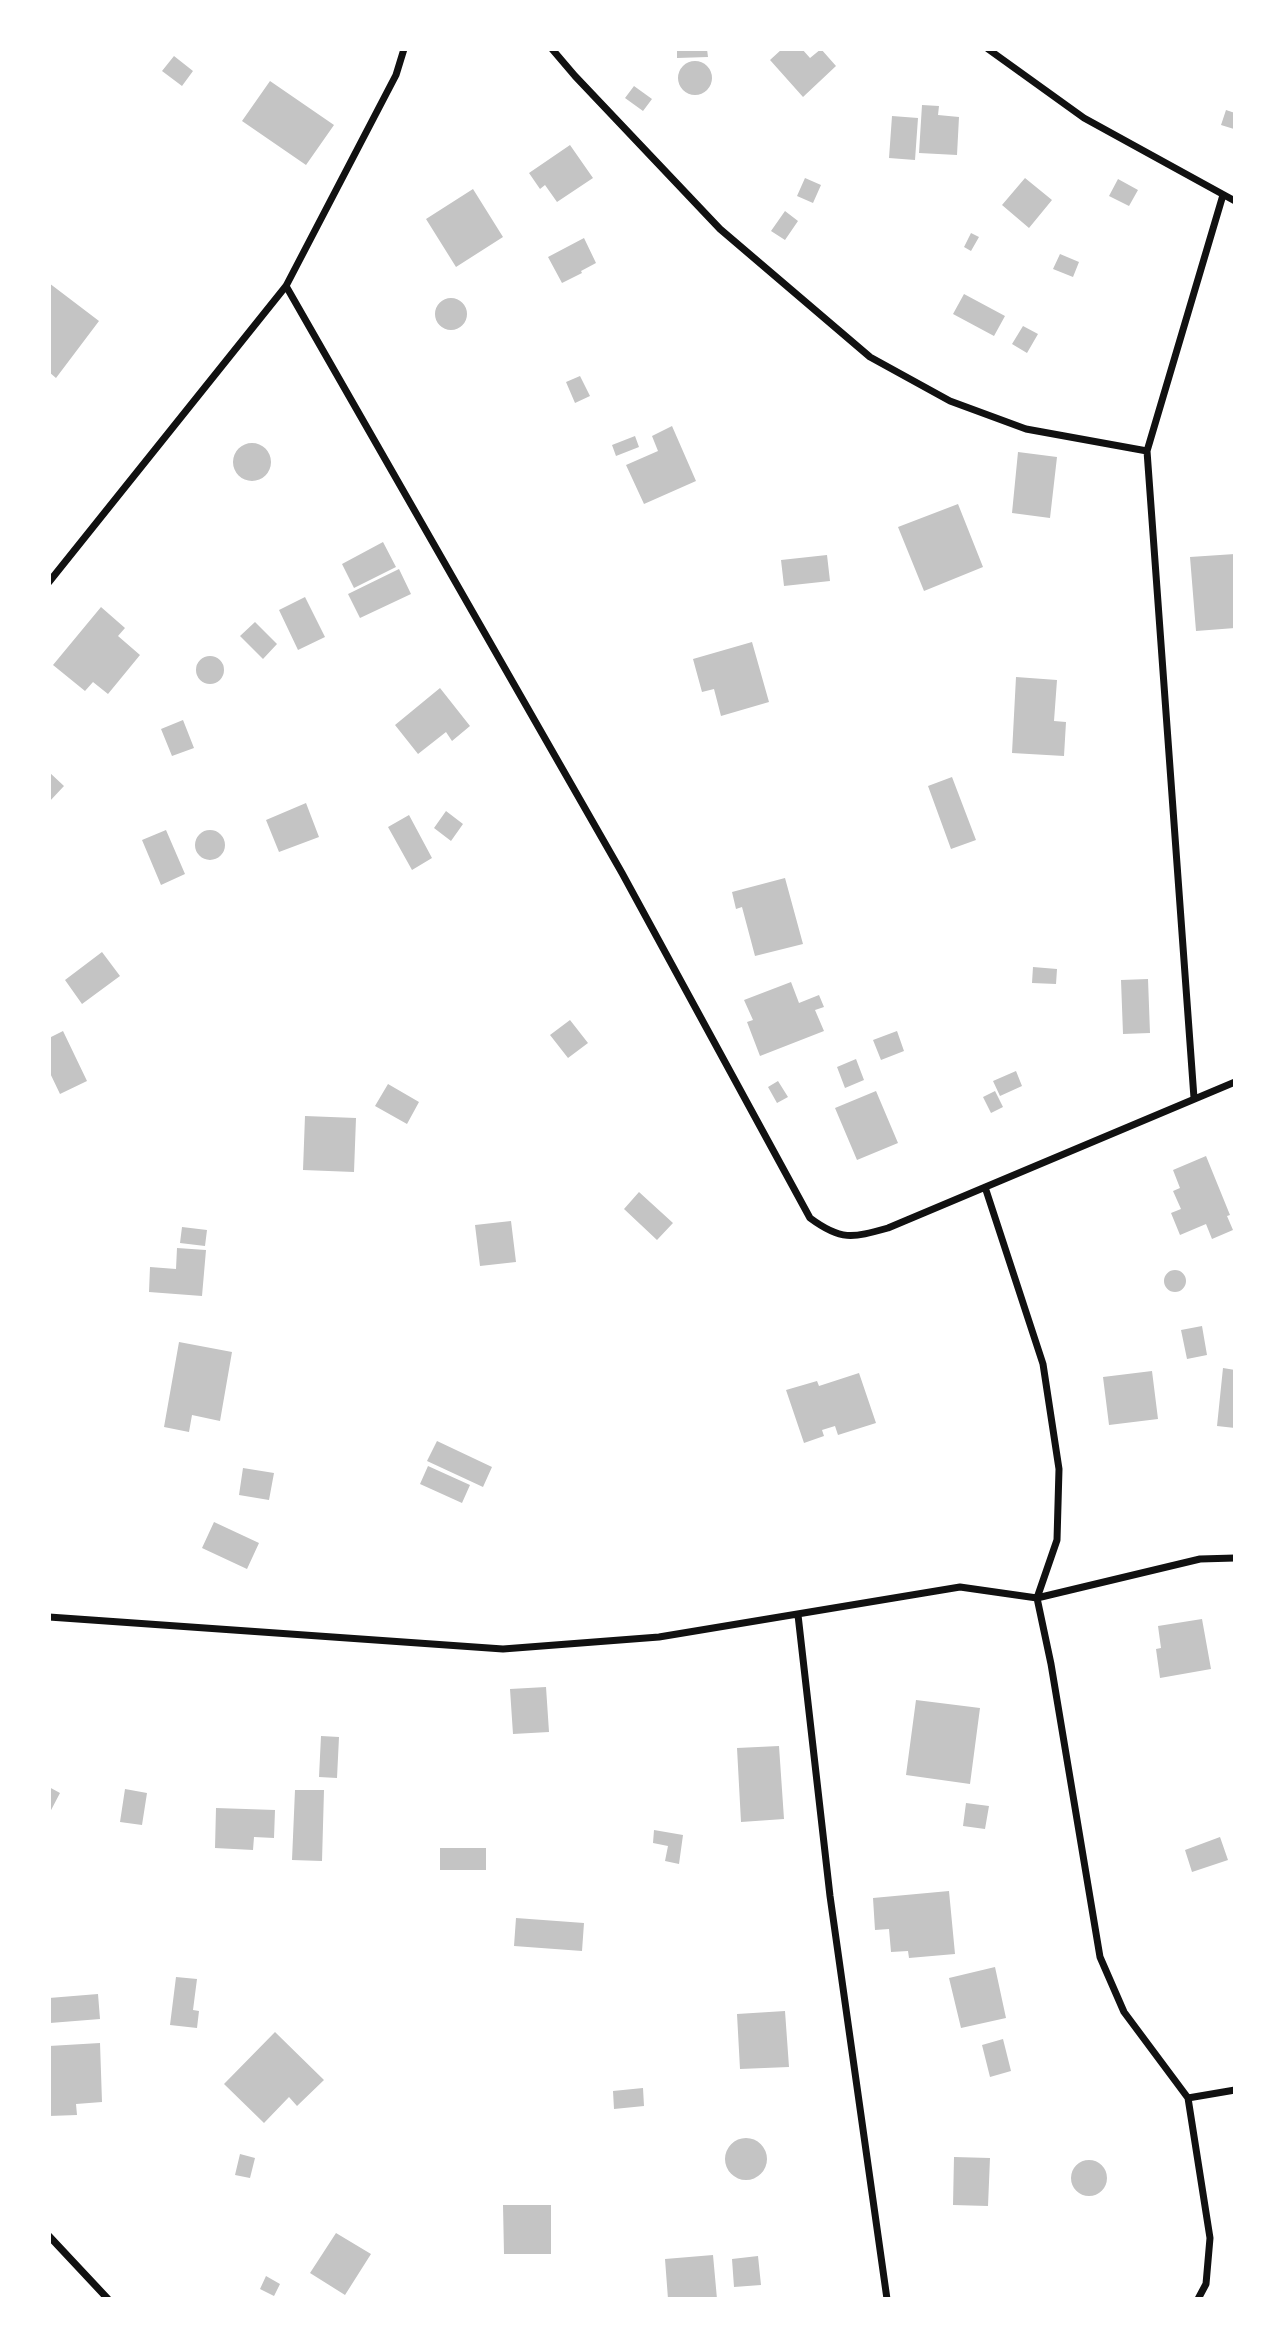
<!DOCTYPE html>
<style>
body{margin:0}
#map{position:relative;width:1284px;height:2348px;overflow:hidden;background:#fff;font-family:"Space Grotesk",sans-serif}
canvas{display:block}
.frame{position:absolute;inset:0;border:51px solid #fff;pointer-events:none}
</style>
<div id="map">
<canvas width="1284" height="2348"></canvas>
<div class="frame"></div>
</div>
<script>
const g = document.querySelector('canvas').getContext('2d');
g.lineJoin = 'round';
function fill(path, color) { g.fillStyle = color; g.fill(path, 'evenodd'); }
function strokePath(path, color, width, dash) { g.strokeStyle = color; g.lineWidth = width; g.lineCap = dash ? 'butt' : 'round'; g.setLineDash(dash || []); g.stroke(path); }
fill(new Path2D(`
 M 677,49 L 707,49 L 708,57 L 677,58 Z
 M 782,49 L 802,49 L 810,58 L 821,49 L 836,66 L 803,97 L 770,60 Z
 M 174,56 L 193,71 L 182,86 L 162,71 Z
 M678 78a17 17 0 1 1 34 0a17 17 0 1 1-34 0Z
 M 270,81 L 334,125 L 306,165 L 242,121 Z
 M 634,86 L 652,99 L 643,111 L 625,98 Z
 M 922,105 L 939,106 L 938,115 L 959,117 L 957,155 L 919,153 Z
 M 1226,110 L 1235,113 L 1234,129 L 1221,125 Z
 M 892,116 L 918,118 L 915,160 L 889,158 Z
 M 570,145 L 593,178 L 557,202 L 545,185 L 540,189 L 529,173 Z
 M 805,178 L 821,185 L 813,203 L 797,196 Z
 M 1025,178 L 1052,200 L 1029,228 L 1002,205 Z
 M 1118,179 L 1138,190 L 1129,206 L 1109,196 Z
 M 473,189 L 503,237 L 456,267 L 426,219 Z
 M 785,211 L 798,221 L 785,240 L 771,231 Z
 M 971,233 L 979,237 L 971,251 L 964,247 Z
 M 584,238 L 596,263 L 581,271 L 582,273 L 562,283 L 548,257 Z
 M 1060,254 L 1079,262 L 1073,277 L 1053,269 Z
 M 49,283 L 99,321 L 56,378 L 49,372 Z
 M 964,294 L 1005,316 L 994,336 L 953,314 Z
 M435 314a16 16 0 1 1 32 0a16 16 0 1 1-32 0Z
 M 1023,326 L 1038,334 L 1027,353 L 1012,344 Z
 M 580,376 L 590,396 L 575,403 L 566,382 Z
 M 672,426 L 696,481 L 644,504 L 626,465 L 658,451 L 652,436 Z
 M 635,436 L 639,447 L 616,456 L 612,445 Z
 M233 462a19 19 0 1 1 38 0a19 19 0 1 1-38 0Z
 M 1018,452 L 1057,457 L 1050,518 L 1012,513 Z
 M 958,504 L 983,567 L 924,591 L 898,527 Z
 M 383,542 L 396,567 L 354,588 L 342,564 Z
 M 1235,554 L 1235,628 L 1196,631 L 1190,557 Z
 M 827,555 L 830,581 L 784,586 L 781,560 Z
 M 399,569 L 411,594 L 360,618 L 348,594 Z
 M 305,597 L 325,637 L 298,650 L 279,610 Z
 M 101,607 L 125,628 L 118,636 L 140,655 L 108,694 L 93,682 L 85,691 L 53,665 Z
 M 255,622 L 277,644 L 263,659 L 240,636 Z
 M 752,642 L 769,702 L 721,716 L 714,689 L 702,692 L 693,659 Z
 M196 670a14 14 0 1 1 28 0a14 14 0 1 1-28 0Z
 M 1016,677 L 1057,680 L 1054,721 L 1066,722 L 1064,756 L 1012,753 Z
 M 440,688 L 470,726 L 452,741 L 446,732 L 418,754 L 395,725 Z
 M 183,720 L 194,748 L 172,756 L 161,729 Z
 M 49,772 L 64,786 L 49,802 Z
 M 952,777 L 976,840 L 951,849 L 928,786 Z
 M 306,803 L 319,837 L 279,852 L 266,820 Z
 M 446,811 L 463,824 L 451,841 L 434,828 Z
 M 409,815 L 432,858 L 412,870 L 388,827 Z
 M195 845a15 15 0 1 1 30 0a15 15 0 1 1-30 0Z
 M 166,830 L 185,874 L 161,885 L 142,840 Z
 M 785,878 L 803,944 L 755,956 L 742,907 L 736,909 L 732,892 Z
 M 102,952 L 120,976 L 82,1004 L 65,980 Z
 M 1033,967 L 1057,969 L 1056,984 L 1032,983 Z
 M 1148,979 L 1150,1033 L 1123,1034 L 1121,980 Z
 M 791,982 L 799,1003 L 819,995 L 824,1007 L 815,1010 L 824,1031 L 760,1056 L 747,1022 L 753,1020 L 744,1000 Z
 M 570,1020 L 588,1043 L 568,1058 L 550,1035 Z
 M 63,1031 L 87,1081 L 60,1094 L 49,1071 L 49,1038 Z
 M 897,1031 L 904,1051 L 881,1060 L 873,1040 Z
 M 856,1059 L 864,1080 L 845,1088 L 837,1067 Z
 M 1016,1071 L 1022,1086 L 1000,1096 L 993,1081 Z
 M 778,1081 L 788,1097 L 777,1103 L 768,1087 Z
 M 388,1084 L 419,1102 L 407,1124 L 375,1106 Z
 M 876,1091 L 898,1143 L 857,1160 L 835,1108 Z
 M 995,1091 L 1003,1107 L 991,1113 L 983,1097 Z
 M 305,1116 L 356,1118 L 354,1172 L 303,1170 Z
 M 1206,1156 L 1230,1215 L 1227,1216 L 1233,1230 L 1212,1239 L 1206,1224 L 1180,1235 L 1171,1213 L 1181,1209 L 1173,1191 L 1180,1188 L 1173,1170 Z
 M 639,1192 L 673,1223 L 657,1240 L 624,1209 Z
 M 511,1221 L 516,1262 L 480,1266 L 475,1225 Z
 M 182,1227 L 207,1230 L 205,1246 L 180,1243 Z
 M 177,1248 L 206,1250 L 202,1296 L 149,1292 L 150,1267 L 176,1269 Z
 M1164 1281a11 11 0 1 1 22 0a11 11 0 1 1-22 0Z
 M 1202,1326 L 1207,1355 L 1187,1359 L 1181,1330 Z
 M 179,1342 L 232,1352 L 220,1421 L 192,1415 L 189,1432 L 164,1427 Z
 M 1223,1368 L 1235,1370 L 1235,1428 L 1217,1426 Z
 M 1152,1371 L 1158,1419 L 1109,1425 L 1103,1377 Z
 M 859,1373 L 876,1423 L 838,1435 L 835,1426 L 822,1430 L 824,1436 L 804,1443 L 786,1390 L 817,1381 L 819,1386 Z
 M 437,1441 L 492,1467 L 483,1487 L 427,1461 Z
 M 428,1466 L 470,1485 L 462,1503 L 420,1484 Z
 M 243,1468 L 274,1473 L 269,1500 L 239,1495 Z
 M 214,1522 L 259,1543 L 247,1569 L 202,1548 Z
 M 1202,1619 L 1211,1669 L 1160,1678 L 1156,1649 L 1161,1648 L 1158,1626 Z
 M 546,1687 L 549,1732 L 513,1734 L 510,1689 Z
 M 916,1700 L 980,1708 L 970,1784 L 906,1775 Z
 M 321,1736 L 339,1737 L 337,1778 L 319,1777 Z
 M 779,1746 L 784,1819 L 741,1822 L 737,1748 Z
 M 49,1787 L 60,1793 L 49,1814 Z
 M 125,1789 L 147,1793 L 142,1825 L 120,1822 Z
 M 295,1790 L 324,1790 L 322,1861 L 292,1860 Z
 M 966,1803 L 989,1806 L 985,1829 L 963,1826 Z
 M 216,1808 L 275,1810 L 274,1838 L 254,1837 L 253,1850 L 215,1848 Z
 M 654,1830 L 683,1835 L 679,1864 L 665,1861 L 668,1846 L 653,1843 Z
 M 1220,1837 L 1228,1860 L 1192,1872 L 1185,1850 Z
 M 440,1848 L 486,1848 L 486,1870 L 440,1870 Z
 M 949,1891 L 955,1954 L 909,1958 L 908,1951 L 891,1952 L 889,1929 L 875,1930 L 873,1898 Z
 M 516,1918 L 584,1923 L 582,1951 L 514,1946 Z
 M 995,1967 L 1006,2018 L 961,2028 L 949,1978 Z
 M 176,1977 L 197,1979 L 193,2010 L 199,2011 L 197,2028 L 170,2025 Z
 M 98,1994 L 100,2019 L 50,2023 L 49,1998 Z
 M 785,2011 L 789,2067 L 740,2069 L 737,2014 Z
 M 275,2032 L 324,2080 L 297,2106 L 289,2097 L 264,2123 L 224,2084 Z
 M 1003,2039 L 1011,2071 L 990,2077 L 982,2045 Z
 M 100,2043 L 102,2102 L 76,2104 L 77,2115 L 49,2116 L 49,2046 Z
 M 643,2088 L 644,2106 L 614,2109 L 613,2091 Z
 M725 2159a21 21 0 1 1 42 0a21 21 0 1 1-42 0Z
 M 240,2154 L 255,2158 L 250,2178 L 235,2175 Z
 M 954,2157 L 990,2158 L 988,2206 L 953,2205 Z
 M1071 2178a18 18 0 1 1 36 0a18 18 0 1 1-36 0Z
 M 503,2205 L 551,2205 L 551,2254 L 504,2254 Z
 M 336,2233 L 371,2254 L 345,2295 L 310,2273 Z
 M 713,2255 L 717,2299 L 668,2299 L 665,2259 Z
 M 758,2256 L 761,2285 L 734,2287 L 732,2259 Z
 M 266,2276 L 280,2284 L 274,2296 L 260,2289 Z`), '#c4c4c4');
strokePath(new Path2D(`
 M 552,49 L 575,76 L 720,229 L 870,357 L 950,401 L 1026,429 L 1147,451
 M 988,49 L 1084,118 L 1235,201
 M 286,286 L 622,873 L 810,1218 C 841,1241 852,1238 888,1228 L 1235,1082
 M 49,582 L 286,286 L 396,75 L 404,49
 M 1194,1098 L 1147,451 L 1223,195
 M 985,1187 L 1043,1364 L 1059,1469 L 1057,1540 L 1037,1598
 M 1037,1598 L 1200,1559 L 1235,1558
 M 798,1615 L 830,1896 L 887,2299
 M 49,1617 L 503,1649 L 659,1637 L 960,1587 L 1037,1598 L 1051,1664 L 1100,1957 L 1124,2012 L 1188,2098 L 1210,2238 L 1206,2284 L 1198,2299
 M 1188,2098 L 1235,2090
 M 49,2236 L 108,2299`), '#111', 7);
</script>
